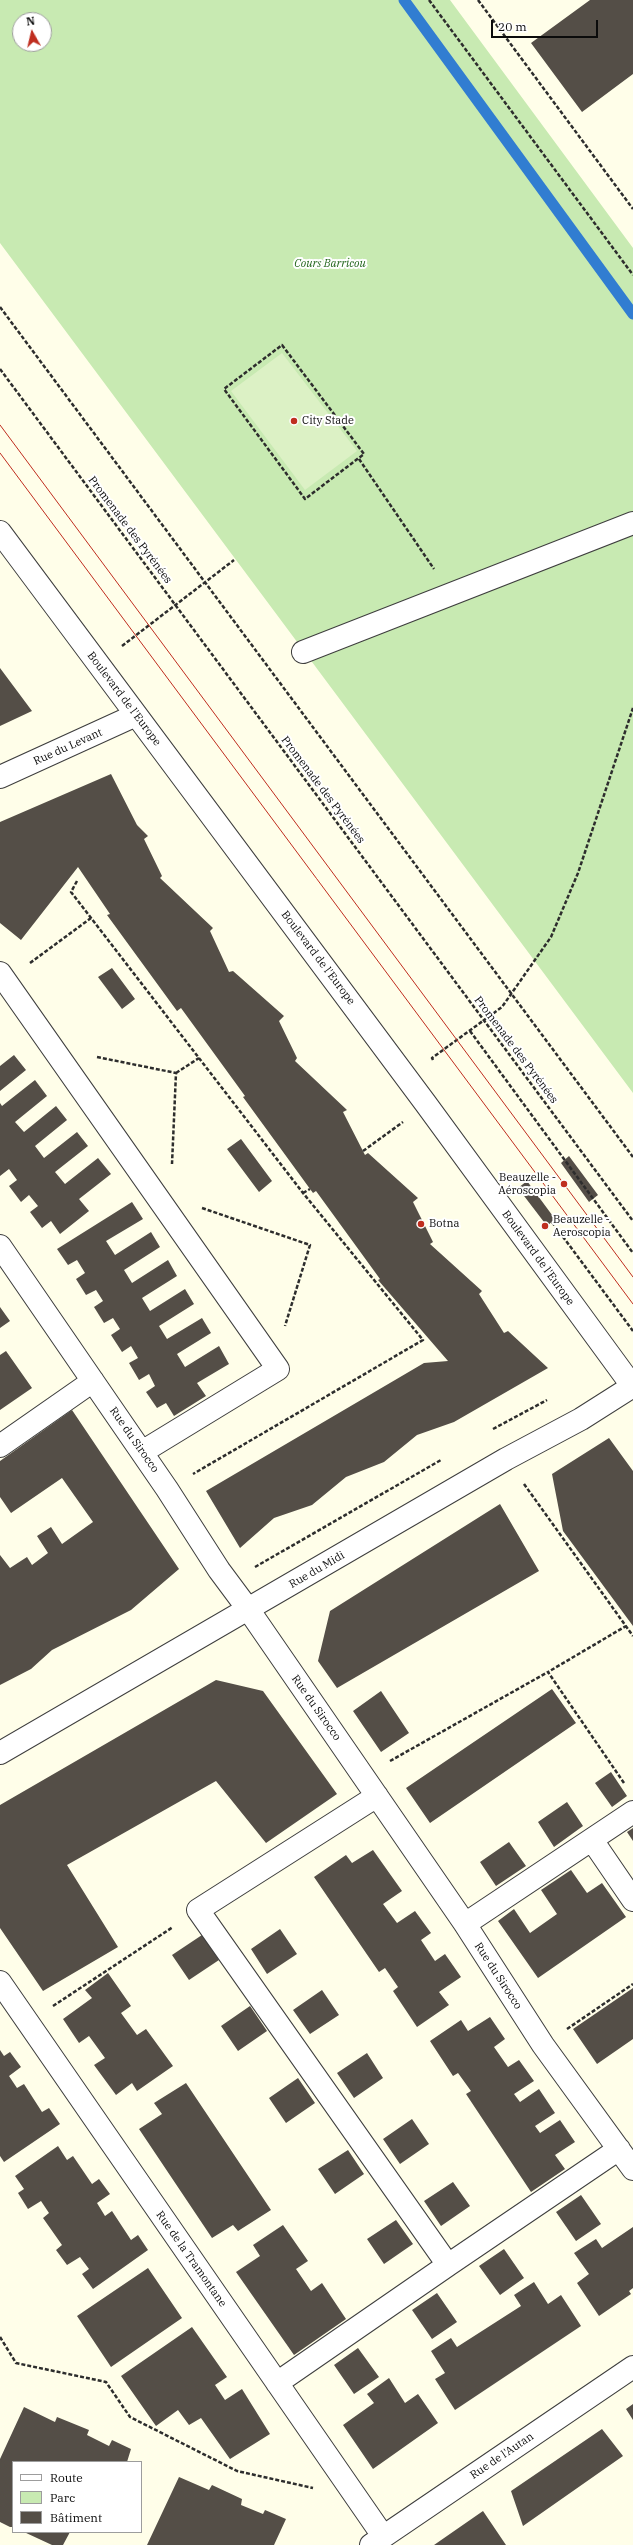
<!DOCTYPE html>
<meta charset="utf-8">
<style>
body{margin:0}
#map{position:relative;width:633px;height:2545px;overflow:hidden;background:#fffee9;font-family:"IBM Plex Serif",serif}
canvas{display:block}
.legend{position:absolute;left:12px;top:2461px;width:130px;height:72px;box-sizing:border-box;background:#fff;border:1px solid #9d9d9d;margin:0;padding:5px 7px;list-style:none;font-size:12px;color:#0b0b0b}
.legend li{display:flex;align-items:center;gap:8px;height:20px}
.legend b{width:20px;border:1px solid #9d9d9d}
.north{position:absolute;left:12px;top:12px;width:40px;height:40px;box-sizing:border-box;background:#fff;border:1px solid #9d9d9d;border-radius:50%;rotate:352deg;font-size:11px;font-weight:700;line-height:16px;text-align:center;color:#0b0b0b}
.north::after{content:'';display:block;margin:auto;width:14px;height:18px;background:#bf2d1f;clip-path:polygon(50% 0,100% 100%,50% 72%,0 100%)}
.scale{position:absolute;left:491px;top:20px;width:107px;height:18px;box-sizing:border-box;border:2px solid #0b0b0b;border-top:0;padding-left:5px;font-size:12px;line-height:14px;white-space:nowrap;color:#0b0b0b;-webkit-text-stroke:3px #fff;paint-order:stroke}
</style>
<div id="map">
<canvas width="633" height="2545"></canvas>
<ul class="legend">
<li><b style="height:5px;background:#fff"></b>Route</li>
<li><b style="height:11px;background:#c8eab2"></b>Parc</li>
<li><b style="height:11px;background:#544e47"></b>Bâtiment</li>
</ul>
<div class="north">N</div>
<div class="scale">20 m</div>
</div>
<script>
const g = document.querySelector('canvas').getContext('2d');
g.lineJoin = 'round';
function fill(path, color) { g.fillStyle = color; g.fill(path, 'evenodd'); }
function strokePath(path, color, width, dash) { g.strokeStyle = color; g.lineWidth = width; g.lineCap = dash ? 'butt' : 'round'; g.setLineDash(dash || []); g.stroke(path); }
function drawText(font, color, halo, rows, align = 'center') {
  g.font = font + ' "IBM Plex Serif",serif'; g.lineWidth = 4; g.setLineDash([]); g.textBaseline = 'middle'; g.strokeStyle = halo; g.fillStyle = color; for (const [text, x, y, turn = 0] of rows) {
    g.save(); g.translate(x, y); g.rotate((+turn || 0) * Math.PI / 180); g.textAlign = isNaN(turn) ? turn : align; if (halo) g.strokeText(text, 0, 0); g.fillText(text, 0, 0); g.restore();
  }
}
fill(new Path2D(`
 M 0,0 L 450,0 L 633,248 L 633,1093 L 0,243 ZM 20,20 L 44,20 L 44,44 L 20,44 Z`), '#c8eab2');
fill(new Path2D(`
 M 282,353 L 357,451 L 305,490 L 231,391 Z`), '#dcf1c5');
strokePath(new Path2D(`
 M 404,0 L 633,314`), '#317dd1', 11);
fill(new Path2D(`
 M 590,0 L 633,0 L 633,74 L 582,112 L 531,43 Z
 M 0,668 L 32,711 L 0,726 Z
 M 111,774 L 137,825 L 148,836 L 144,839 L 162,876 L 160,878 L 213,928 L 210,931 L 229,972 L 233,971 L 284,1016 L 279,1021 L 297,1058 L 295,1061 L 347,1110 L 343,1112 L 365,1155 L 368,1153 L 418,1198 L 413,1202 L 433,1242 L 430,1244 L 482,1291 L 479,1294 L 504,1333 L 508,1331 L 548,1368 L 454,1422 L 417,1435 L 384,1462 L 346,1477 L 312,1505 L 274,1518 L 240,1548 L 206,1491 L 424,1363 L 448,1361 L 378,1280 L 380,1279 L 316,1191 L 313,1193 L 243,1097 L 245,1096 L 181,1008 L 177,1011 L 107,915 L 110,914 L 78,867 L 21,940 L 0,923 L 0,822 Z
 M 112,968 L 135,999 L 122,1009 L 98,977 Z
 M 14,1055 L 26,1070 L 0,1091 L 0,1066 Z
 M 35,1080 L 47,1096 L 15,1122 L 24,1132 L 56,1106 L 67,1120 L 35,1146 L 44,1158 L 77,1132 L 88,1146 L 55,1172 L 65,1184 L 98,1158 L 111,1174 L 79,1199 L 89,1211 L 60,1234 L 51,1221 L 42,1228 L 30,1212 L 38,1206 L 29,1195 L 21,1202 L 9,1186 L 17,1180 L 9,1169 L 0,1176 L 0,1103 L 2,1106 Z
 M 241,1139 L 272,1181 L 259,1192 L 227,1149 Z
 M 569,1156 L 598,1195 L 589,1202 L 561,1163 Z
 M 527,1181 L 555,1219 L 547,1226 L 518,1188 Z
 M 132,1202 L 143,1219 L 106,1241 L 115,1255 L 151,1232 L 160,1247 L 124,1270 L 132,1283 L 168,1260 L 177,1276 L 142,1298 L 150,1311 L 185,1289 L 194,1304 L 159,1326 L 167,1339 L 202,1318 L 211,1333 L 177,1354 L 185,1367 L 219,1346 L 229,1364 L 197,1383 L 206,1396 L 174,1416 L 166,1403 L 157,1408 L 146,1392 L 155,1386 L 149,1374 L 139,1380 L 129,1363 L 138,1358 L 131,1346 L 122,1352 L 111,1335 L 120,1329 L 113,1318 L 104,1323 L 94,1307 L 103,1301 L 96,1290 L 86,1295 L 76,1279 L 85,1273 L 77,1260 L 68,1265 L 57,1249 Z
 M 0,1307 L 10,1321 L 0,1328 Z
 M 6,1351 L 32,1388 L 0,1410 L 0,1355 Z
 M 72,1410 L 179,1569 L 131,1610 L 52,1650 L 31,1669 L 0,1685 L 0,1555 L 10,1568 L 27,1557 L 32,1565 L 48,1553 L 37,1536 L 51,1527 L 62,1544 L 93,1522 L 62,1478 L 11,1513 L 0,1497 L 0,1461 Z
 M 609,1438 L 633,1471 L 633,1626 L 563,1531 L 552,1474 Z
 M 500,1504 L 539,1571 L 337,1688 L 318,1661 L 330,1611 Z
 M 216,1680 L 263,1691 L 337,1794 L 266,1843 L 216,1781 L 67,1865 L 118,1947 L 43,1991 L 0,1928 L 0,1805 Z
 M 552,1689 L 576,1723 L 430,1823 L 406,1788 Z
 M 381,1691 L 409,1733 L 381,1752 L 353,1711 Z
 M 611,1772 L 627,1796 L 612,1807 L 595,1783 Z
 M 567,1802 L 583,1826 L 554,1847 L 538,1822 Z
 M 633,1828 L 633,1841 L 627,1832 Z
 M 509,1842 L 526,1866 L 496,1886 L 480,1862 Z
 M 373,1850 L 402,1891 L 383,1904 L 397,1923 L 415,1911 L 431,1933 L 421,1940 L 435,1961 L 445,1954 L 461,1977 L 439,1992 L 449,2005 L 417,2027 L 393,1991 L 398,1987 L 385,1968 L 379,1972 L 314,1877 L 346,1855 L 352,1863 Z
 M 571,1870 L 587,1893 L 602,1883 L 626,1917 L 538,1978 L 498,1921 L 514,1909 L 530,1933 L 557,1914 L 541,1890 Z
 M 280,1929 L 297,1954 L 267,1974 L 251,1949 Z
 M 202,1935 L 219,1960 L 189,1980 L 172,1955 Z
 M 108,1973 L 131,2006 L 121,2013 L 137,2035 L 146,2029 L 173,2066 L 137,2091 L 132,2083 L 116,2095 L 94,2065 L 105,2058 L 89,2036 L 79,2043 L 63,2019 L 92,1998 L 85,1990 Z
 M 633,1988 L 633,2039 L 597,2064 L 573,2029 Z
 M 322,1990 L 339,2015 L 310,2034 L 293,2010 Z
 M 250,2006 L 267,2031 L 238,2051 L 221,2026 Z
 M 490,2017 L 505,2039 L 494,2047 L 508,2067 L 519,2060 L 534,2081 L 514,2094 L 520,2102 L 539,2089 L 555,2113 L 535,2126 L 540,2133 L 560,2120 L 575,2142 L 555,2155 L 565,2169 L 531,2192 L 466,2094 L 471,2091 L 458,2073 L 453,2076 L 430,2041 L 461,2020 L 468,2031 Z
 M 0,2050 L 4,2056 L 10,2052 L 21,2067 L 9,2076 L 17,2088 L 24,2084 L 42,2112 L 49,2108 L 60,2124 L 4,2162 L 0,2156 Z
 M 367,2053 L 383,2078 L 354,2098 L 337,2073 Z
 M 298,2078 L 315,2103 L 286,2123 L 269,2098 Z
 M 186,2083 L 271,2210 L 238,2231 L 233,2225 L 212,2238 L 139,2129 L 162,2114 L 154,2103 Z
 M 412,2119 L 429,2144 L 400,2164 L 383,2139 Z
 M 58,2146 L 67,2160 L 73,2156 L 92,2184 L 99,2179 L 110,2194 L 97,2203 L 105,2216 L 112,2211 L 131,2240 L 138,2235 L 148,2250 L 93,2289 L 82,2274 L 89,2269 L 80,2257 L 67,2265 L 56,2250 L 62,2245 L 43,2218 L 49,2213 L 41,2201 L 28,2209 L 18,2193 L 24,2189 L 15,2176 Z
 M 348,2150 L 364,2174 L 335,2194 L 318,2169 Z
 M 453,2182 L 470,2206 L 441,2226 L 424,2201 Z
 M 581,2195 L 601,2224 L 576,2241 L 556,2212 Z
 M 396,2220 L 413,2244 L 384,2264 L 367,2239 Z
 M 283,2225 L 308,2261 L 296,2269 L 311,2291 L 322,2283 L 346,2319 L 294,2355 L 236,2272 L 260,2256 L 253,2245 Z
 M 633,2227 L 633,2288 L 629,2291 L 631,2294 L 599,2316 L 577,2283 L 589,2274 L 574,2253 L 596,2239 L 602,2248 Z
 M 504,2249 L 524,2278 L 500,2295 L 479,2266 Z
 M 148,2268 L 182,2318 L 111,2367 L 77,2316 Z
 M 534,2282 L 548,2304 L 561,2295 L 581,2326 L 455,2410 L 435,2379 L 445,2373 L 431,2351 L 451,2338 L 457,2347 L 521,2306 L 514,2295 Z
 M 437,2293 L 457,2322 L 432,2339 L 412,2310 Z
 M 192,2327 L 227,2377 L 215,2385 L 225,2400 L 242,2389 L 270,2434 L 230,2459 L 201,2418 L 189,2425 L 178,2410 L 156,2426 L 121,2376 Z
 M 358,2348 L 379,2377 L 354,2394 L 334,2365 Z
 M 389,2378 L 405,2403 L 418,2394 L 438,2423 L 373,2469 L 343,2425 L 374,2403 L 367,2394 Z
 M 633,2404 L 633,2420 L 626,2409 Z
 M 24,2407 L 55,2422 L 57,2417 L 89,2430 L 87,2435 L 109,2446 L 112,2440 L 131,2449 L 127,2462 L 13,2462 L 13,2527 L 10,2527 L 0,2522 L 0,2459 Z
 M 602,2429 L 623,2456 L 523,2526 L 511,2491 Z
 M 179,2477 L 209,2490 L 212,2485 L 242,2499 L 241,2505 L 263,2514 L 265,2510 L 286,2519 L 274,2545 L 147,2545 Z
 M 483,2511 L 506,2545 L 434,2545 Z
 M 24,2532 L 70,2532 L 63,2545 L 52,2545 Z`), '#544e47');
const street = new Path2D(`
 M 0,532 L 426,1104 L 633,1387
 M 303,652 L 633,523
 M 0,777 L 136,715
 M 0,973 L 278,1369 L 142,1452
 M 0,1246 L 167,1489 L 219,1570 L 248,1609 L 465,1924 L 543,2045 L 633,2169
 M 0,1446 L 93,1381
 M 0,1753 L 506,1459 L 581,1419 L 633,1386
 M 377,1796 L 198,1910 L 448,2265 L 619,2149
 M 592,1840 L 633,1900
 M 465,1924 L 633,1812
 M 0,1982 L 383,2536
 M 277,2383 L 448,2265
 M 371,2545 L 633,2367`);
strokePath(street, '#3e3e3e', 24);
strokePath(new Path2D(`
 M 429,0 L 633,275
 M 478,0 L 633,209
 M 0,307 L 633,1157
 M 282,345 L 364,454 L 305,499 L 224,389 Z
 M 0,369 L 633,1221
 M 359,459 L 434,569
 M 122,646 L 234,560
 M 77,881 L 71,892 L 303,1193 L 423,1340 L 193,1474
 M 30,963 L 91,918
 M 470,1031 L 633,1253
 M 97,1057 L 176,1073 L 172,1164
 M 433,1060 L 432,1058 L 502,1007 L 551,937 L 578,873 L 633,708
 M 176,1073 L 199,1058
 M 363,1151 L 403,1122
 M 303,1193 L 310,1189
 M 202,1208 L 310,1245 L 285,1326
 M 552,1222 L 633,1331
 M 493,1429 L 547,1400
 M 524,1484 L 633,1636
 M 255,1567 L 441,1460
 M 390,1761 L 548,1672
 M 624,1783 L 548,1672 L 626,1626
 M 53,2006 L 173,1927
 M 567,2029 L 633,1984
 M 0,2337 L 16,2363 L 106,2382 L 130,2417 L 237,2471 L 313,2488`), '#2d2d2d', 2.5, [4, 2]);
strokePath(street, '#fff', 22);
strokePath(new Path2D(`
 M 0,425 L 633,1277
 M 0,453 L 633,1304`), '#bf2d1f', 1);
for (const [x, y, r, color] of [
 [294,421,4,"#bf2d1f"],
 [564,1184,4,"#bf2d1f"],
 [421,1224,4,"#bf2d1f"],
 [545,1226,4,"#bf2d1f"]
]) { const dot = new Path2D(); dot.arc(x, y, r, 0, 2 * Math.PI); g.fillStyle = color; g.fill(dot); strokePath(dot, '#fff', 1.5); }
drawText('italic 11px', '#20641a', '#fff', [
 ["Cours Barricou",330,264]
]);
drawText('11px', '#0b0b0b', '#fff', [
 ["City Stade",302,421],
 ["Beauzelle -",556,1178,"right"],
 ["Aéroscopia",556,1191,"right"],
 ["Beauzelle -",553,1220],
 ["Aeroscopia",553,1233],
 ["Botna",429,1224]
], 'left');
drawText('11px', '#0b0b0b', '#fff', [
 ["Promenade des Pyrénées",130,530,53],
 ["Boulevard de l'Europe",124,699,53],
 ["Rue du Levant",68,747,-24],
 ["Promenade des Pyrénées",323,790,53],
 ["Boulevard de l'Europe",318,958,53],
 ["Promenade des Pyrénées",516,1050,53],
 ["Boulevard de l'Europe",538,1258,54],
 ["Rue du Sirocco",134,1440,55],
 ["Rue du Midi",317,1570,-30],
 ["Rue du Sirocco",316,1708,55],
 ["Rue du Sirocco",498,1976,57],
 ["Rue de la Tramontane",191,2259,55],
 ["Rue de l'Autan",502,2456,-34]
]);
</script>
